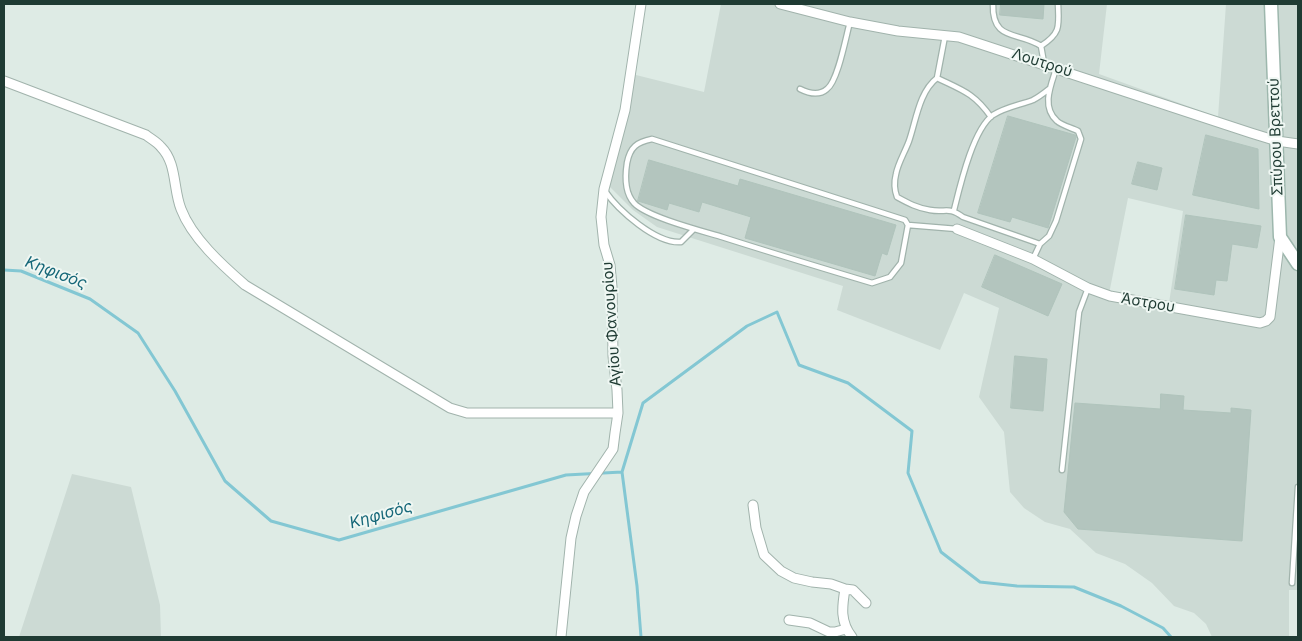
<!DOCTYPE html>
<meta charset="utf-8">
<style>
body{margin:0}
#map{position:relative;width:1302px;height:641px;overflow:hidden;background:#deebe5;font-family:Inter,sans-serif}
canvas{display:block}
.frame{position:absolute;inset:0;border:5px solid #1f3b33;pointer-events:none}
</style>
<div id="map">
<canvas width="1302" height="641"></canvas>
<div class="frame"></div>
</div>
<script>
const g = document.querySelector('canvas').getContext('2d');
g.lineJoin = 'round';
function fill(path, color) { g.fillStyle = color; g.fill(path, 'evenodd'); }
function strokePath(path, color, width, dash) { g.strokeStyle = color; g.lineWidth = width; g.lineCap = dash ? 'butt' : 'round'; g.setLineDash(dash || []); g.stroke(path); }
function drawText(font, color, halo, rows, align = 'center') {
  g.font = font + ' Inter,sans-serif'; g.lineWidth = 4; g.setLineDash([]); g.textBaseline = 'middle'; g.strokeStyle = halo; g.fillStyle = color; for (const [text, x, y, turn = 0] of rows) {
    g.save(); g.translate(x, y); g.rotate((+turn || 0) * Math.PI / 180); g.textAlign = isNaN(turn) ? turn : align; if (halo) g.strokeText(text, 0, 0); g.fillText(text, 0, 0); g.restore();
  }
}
fill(new Path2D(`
 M 721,4 L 797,4 L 803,6 L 804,4 L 1107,4 L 1099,74 L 1218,117 L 1226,4 L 1298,4 L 1298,590 L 1289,590 L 1289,637 L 1212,637 L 1206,624 L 1194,613 L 1174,606 L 1152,583 L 1125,564 L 1096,553 L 1070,529 L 1045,522 L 1024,508 L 1010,492 L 1004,432 L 979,397 L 999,308 L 964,293 L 940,350 L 837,310 L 843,286 L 657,227 L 633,210 L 602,179 L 621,110 L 628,73 L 704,92 ZM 1128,198 L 1183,211 L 1169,303 L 1109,294 Z
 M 72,474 L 131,487 L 160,605 L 161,637 L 19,637 Z`), '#ccdad4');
strokePath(new Path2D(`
 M 4,270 L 21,271 L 90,299 L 138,333 L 175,391 L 225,481 L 271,521 L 339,540 L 566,475 L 622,472 L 637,586 L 641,637
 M 622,472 L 643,403 L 747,326 L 777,312 L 799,365 L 848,383 L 912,431 L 908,473 L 941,552 L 980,582 L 1017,586 L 1074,587 L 1121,606 L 1163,628 L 1171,637`), '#83c7d3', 3);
const building = new Path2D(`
 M 1001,4 L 1044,4 L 1043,19 L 1000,15 Z
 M 1008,116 L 1075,135 L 1076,137 L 1048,228 L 1012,217 L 1010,222 L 978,213 Z
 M 1206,135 L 1258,149 L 1259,209 L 1193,195 Z
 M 649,160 L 738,186 L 740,179 L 896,225 L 887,255 L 882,253 L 875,276 L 745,238 L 751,217 L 702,202 L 699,212 L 669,203 L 667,210 L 638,201 Z
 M 1138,162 L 1162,168 L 1157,190 L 1132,184 Z
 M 1186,215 L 1261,226 L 1257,248 L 1232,244 L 1227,281 L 1216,280 L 1214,295 L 1175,289 Z
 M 995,255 L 1062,284 L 1048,316 L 982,287 Z
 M 1015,356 L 1047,359 L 1043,411 L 1011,408 Z
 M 1161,394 L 1184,396 L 1183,410 L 1231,413 L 1231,408 L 1251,410 L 1242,541 L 1078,529 L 1064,512 L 1075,403 L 1160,409 Z`);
fill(building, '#b3c5be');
strokePath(building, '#b0c4bc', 1);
const lane = new Path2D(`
 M 993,4 C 992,42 1018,31 1041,46 L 1044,63
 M 1041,46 C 1061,33 1059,26 1058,4
 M 937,78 L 945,36
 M 800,89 C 808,93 819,96 827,89 C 838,81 846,36 850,22
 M 991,117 C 974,93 962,90 937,78 C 919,92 916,121 909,141 C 905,152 898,163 896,174 C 894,182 894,189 897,197 C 908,203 917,208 930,210 C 946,213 948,206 963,217 L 1040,244
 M 605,191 C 618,210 656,244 681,242 L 694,229
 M 954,210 C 960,186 973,129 993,115 C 1006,107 1020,105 1033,100 C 1039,97 1044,93 1049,89
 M 908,225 L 901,263 L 890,277 L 872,283 C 822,268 772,253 722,237 C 702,231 647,217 634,203 C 625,193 625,176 627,163 C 630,147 637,142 652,139 L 905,220 L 908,225 L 957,229
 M 1033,259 L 1040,244 L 1049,236 L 1056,221 L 1081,139 L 1078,131 C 1072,128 1061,125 1057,121 C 1041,107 1051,85 1056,69
 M 1062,470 L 1079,312 L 1088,288
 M 1292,583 L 1298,487`);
const street = new Path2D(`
 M 780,4 L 850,22 L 898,31 L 959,37 L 1251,133 L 1277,141 L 1298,144
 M 4,81 L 146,135 C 151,139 157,142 161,147 C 177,163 173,189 181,209 C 192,238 222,265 245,285 L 450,408 L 467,413 L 618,413
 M 957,229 L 1033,259 L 1088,288 L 1110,296 L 1260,323 L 1266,321 L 1270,317 L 1280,237
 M 753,505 L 756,528 L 764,555 L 781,571 L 794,578 L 812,582 L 831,584 L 845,589 L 853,590 L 866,603
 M 845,589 C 842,607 840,622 852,637
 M 789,620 L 810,623 L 829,632 L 835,632 L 846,629
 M 561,637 L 571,538 L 576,516 L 584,492 L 613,449 L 615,433 L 618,413 L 617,390 L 613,356 L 612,287 L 610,265 L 604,245 L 601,217 L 604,189 L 625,110 L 641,4`);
const secondary = new Path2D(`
 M 1271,4 L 1280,237 L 1298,264`);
strokePath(lane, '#a1b3ac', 7);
strokePath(street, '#a1b3ac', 11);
strokePath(secondary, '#9db7ad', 15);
strokePath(lane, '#fff', 4.5);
strokePath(street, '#fff', 9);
strokePath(secondary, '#fff', 12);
drawText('15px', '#1f3b33', '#eff7f3', [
 ["Λουτρού",1042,63,18],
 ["Σπύρου Βρεττού",1276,137,-92],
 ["Άστρου",1148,303,10],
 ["Αγίου Φανουρίου",612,324,-94]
]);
drawText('italic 16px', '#176879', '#eff7f3', [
 ["Κηφισός",56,273,21],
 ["Κηφισός",381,515,-16]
]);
</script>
